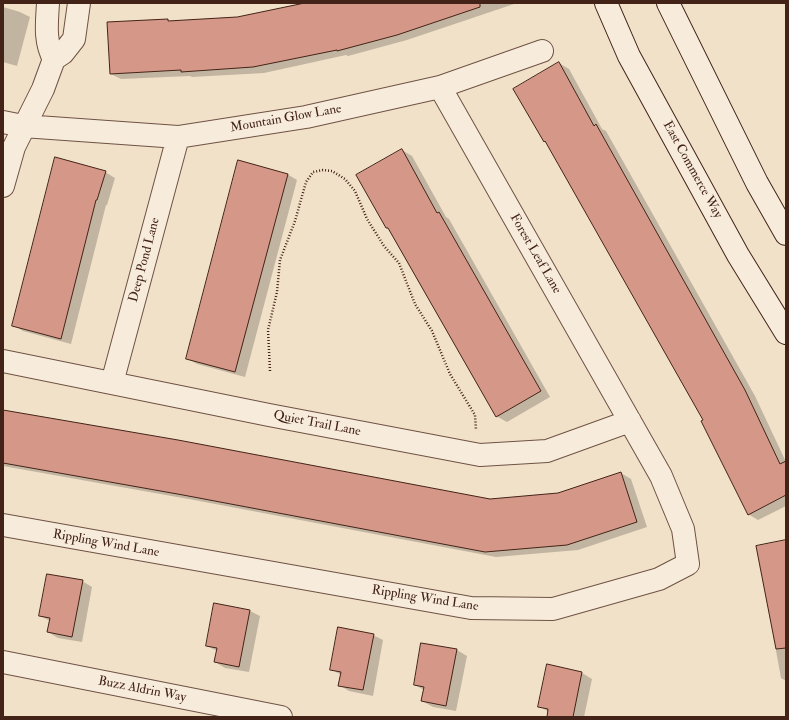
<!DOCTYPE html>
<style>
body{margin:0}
#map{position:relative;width:789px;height:720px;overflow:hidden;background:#f2e1c9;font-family:"IM FELL Double Pica",serif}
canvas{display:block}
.frame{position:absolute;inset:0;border:4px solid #432318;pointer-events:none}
</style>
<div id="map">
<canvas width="789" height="720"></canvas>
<div class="frame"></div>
</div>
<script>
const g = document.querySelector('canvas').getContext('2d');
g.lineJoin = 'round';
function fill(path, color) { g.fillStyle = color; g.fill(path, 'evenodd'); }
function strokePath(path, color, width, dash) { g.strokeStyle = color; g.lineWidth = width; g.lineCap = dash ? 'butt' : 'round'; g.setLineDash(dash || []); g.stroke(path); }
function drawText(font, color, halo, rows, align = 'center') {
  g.font = font + ' "IM FELL Double Pica",serif'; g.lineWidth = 3; g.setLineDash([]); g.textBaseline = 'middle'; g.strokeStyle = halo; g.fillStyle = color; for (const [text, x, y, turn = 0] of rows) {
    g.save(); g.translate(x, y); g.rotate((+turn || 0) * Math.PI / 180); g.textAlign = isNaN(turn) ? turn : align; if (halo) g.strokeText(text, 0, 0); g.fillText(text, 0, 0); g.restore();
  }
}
fill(new Path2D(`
 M 311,3 L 517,3 L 407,40 L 348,56 L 346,55 L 264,73 L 192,77 L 190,76 L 121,79 L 111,74 L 168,20 L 170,22 L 238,18 Z
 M 3,7 L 20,12 L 30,17 L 17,66 L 3,62 Z
 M 559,63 L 569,69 L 602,129 L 606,131 L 755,396 L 786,462 L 786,506 L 758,520 L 748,514 L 704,421 L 547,142 L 544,141 Z
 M 402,150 L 412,156 L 446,217 L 449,219 L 550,397 L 507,422 L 496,416 L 357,175 Z
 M 105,172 L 115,178 L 107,205 L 106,205 L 71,344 L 23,331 L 13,325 Z
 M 287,174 L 297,180 L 245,377 L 197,364 L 187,358 Z
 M 3,411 L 490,500 L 558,494 L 621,473 L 631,479 L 647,527 L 578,550 L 496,557 L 194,500 L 3,466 Z
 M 786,542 L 786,681 L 781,678 L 757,547 Z
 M 82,581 L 92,587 L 82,642 L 58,638 L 48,632 L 50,621 L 40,616 Z
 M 250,611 L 260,616 L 249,672 L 225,668 L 215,662 L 217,651 L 207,646 Z
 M 373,635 L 383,640 L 373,696 L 349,691 L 339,685 L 341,675 L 331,669 Z
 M 457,650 L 467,656 L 456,711 L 433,707 L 422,701 L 424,690 L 415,685 Z
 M 548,665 L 582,673 L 592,679 L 584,717 L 548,717 L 549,712 L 539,706 Z`), '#0003');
const building = new Path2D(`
 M 305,3 L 480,3 L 480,7 L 397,35 L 337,51 L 337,50 L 253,67 L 181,72 L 181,70 L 110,74 L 107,22 L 168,19 L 168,21 L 237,17 Z
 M 559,62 L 594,126 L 596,124 L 745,390 L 780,464 L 786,461 L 786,495 L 748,515 L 701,421 L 703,420 L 545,141 L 544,142 L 513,89 Z
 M 402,149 L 437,213 L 439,212 L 541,391 L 496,417 L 388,228 L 386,228 L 356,175 Z
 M 55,157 L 106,171 L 97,200 L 96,200 L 61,339 L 12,326 Z
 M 238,160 L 288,174 L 235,372 L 186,359 Z
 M 3,410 L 178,440 L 490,499 L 558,493 L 621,472 L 637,522 L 567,545 L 485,552 L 183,495 L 3,463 Z
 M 786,540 L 786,648 L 776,649 L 756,546 Z
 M 47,574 L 83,580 L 72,637 L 47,632 L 50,618 L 39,616 Z
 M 214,603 L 250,610 L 239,667 L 214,662 L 217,648 L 206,646 Z
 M 338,627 L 374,634 L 363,690 L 338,686 L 341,672 L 330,670 Z
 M 421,643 L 457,649 L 446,706 L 421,701 L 424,687 L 414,685 Z
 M 547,664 L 582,672 L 573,717 L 547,717 L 548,709 L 538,707 Z`);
fill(building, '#d59787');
strokePath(building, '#432318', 1);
const street = new Path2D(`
 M 48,3 C 47,22 44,41 54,59
 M 3,122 L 23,126 L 178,137 L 306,117 L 440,87 L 542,51
 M 3,186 L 14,147 L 43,89 L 54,59 L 63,53 L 74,39 L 79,3
 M 3,361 L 269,415 L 480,455 L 547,451 L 630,421
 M 112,383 L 178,137
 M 3,525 L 471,608 L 553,609 L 659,579 L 688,564 L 683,529 L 661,476 L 440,87
 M 3,662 L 281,717`);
const secondary = new Path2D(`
 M 606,3 L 629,56 L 738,255 L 786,333
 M 668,3 L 757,183 L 786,234`);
strokePath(street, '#6f5244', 24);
strokePath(secondary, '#432318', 24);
strokePath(new Path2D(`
 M 270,371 L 268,330 L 277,292 L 280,260 L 295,221 L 306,182 L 313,172 L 323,170 L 332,171 L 345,179 L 355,191 L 367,219 L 384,246 L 399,263 L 415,304 L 432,331 L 450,374 L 475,415 L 476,430`), '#432318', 2.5, [1, 2]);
strokePath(street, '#f7ecdc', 22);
strokePath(secondary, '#f7ecdc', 22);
drawText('13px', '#432318', '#f7ecdc', [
 ["Mountain Glow Lane",286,119,-10],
 ["East Commerce Way",692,170,61],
 ["Forest Leaf Lane",535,254,60],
 ["Deep Pond Lane",145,260,-75],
 ["Quiet Trail Lane",317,424,11],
 ["Rippling Wind Lane",106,544,10],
 ["Rippling Wind Lane",425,599,9],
 ["Buzz Aldrin Way",142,690,11]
]);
</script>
